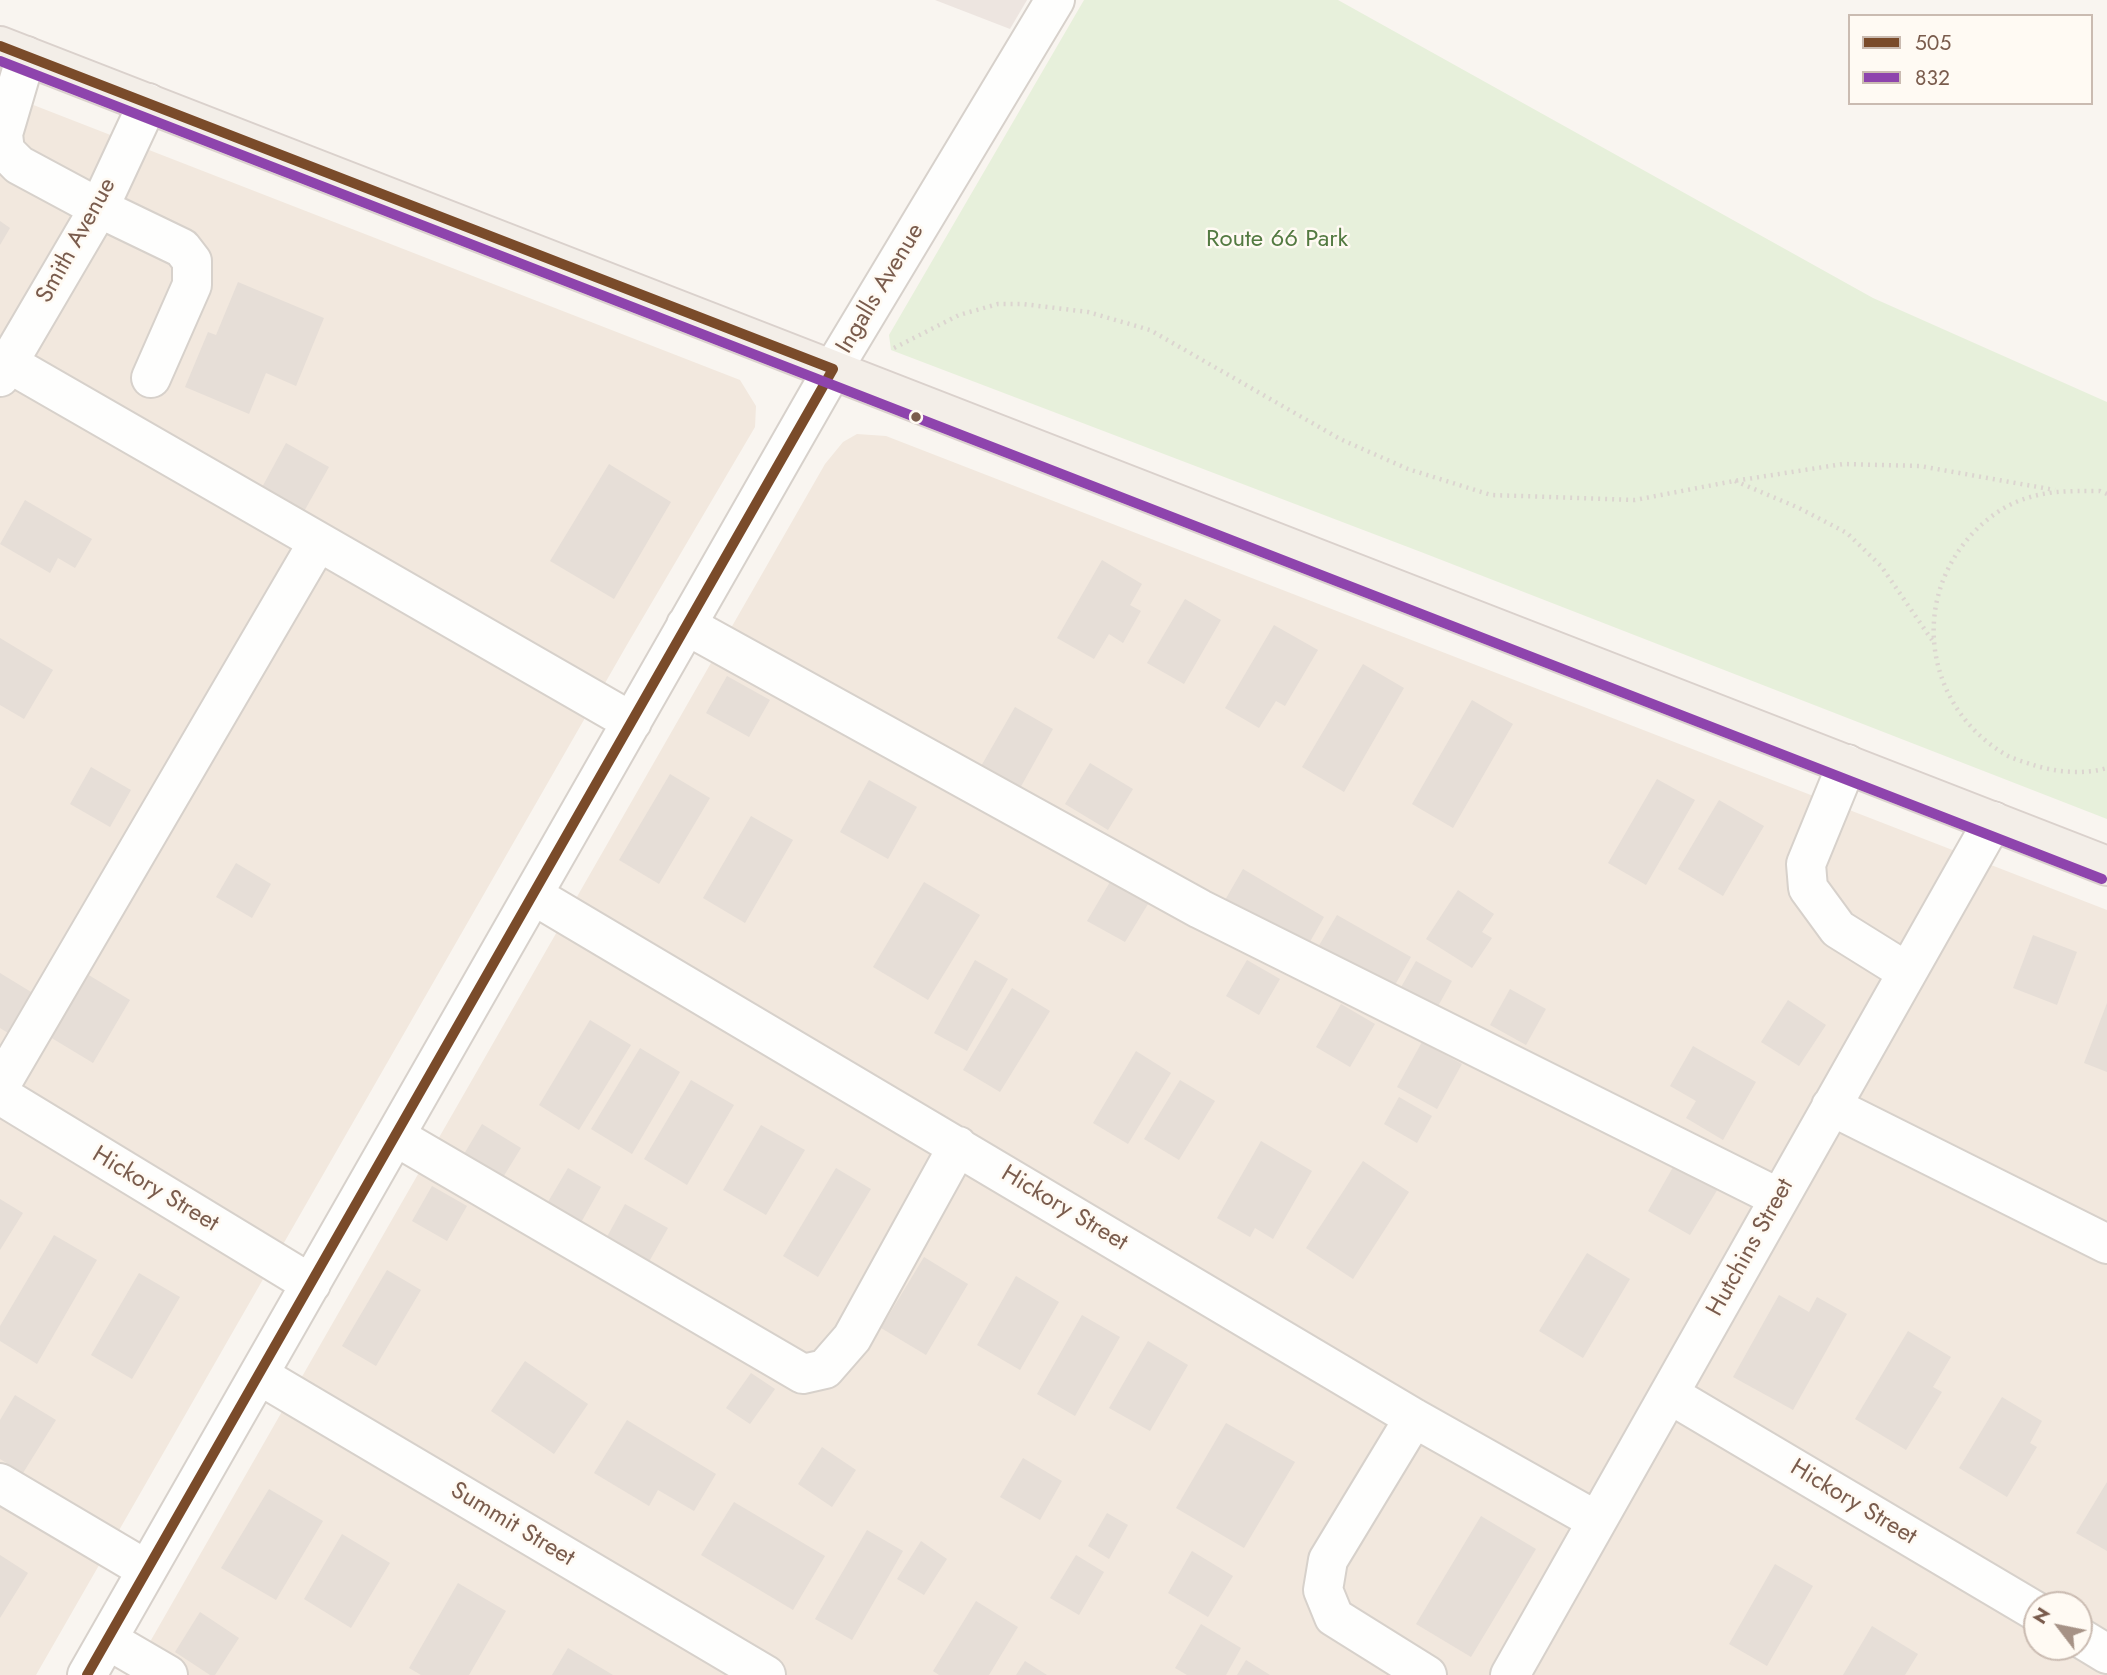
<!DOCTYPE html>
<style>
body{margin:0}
#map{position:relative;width:2107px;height:1675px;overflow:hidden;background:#f9f5f0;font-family:Jost,sans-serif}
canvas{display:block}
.legend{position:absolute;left:1848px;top:14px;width:245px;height:91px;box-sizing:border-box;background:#fffaf3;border:2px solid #cabbb1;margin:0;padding:9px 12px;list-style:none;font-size:21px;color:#7a5c4d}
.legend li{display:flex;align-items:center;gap:14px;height:35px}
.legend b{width:35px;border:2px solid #cabbb1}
.north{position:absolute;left:2023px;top:1591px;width:70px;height:70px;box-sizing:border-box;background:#fffaf3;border:2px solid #cabbb1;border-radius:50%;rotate:302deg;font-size:19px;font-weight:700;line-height:28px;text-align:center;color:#7a5c4d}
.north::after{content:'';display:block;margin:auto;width:24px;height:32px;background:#a69286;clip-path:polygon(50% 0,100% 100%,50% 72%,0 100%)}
</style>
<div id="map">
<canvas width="2107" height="1675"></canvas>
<ul class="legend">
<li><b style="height:9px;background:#7a4b2a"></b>505</li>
<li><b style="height:9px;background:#8e44ad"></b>832</li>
</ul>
<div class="north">N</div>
</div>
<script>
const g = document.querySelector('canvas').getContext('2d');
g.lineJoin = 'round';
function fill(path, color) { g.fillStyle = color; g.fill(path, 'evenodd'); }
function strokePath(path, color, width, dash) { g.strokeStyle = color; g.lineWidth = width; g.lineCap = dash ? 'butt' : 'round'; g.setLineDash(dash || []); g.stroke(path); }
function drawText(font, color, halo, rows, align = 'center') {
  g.font = font + ' Jost,sans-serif'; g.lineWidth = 5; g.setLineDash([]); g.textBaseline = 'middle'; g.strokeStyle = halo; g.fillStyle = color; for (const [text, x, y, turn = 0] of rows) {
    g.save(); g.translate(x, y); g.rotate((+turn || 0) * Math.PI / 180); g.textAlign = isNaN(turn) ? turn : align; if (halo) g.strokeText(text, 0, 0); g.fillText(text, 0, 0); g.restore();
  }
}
fill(new Path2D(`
 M 0,92 L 740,380 L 756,406 L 755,427 L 628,643 L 36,1675 L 0,1675 Z
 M 857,434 L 886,436 L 2107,910 L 2107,1675 L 131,1675 L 825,464 L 843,442 ZM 2037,1605 L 2079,1605 L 2079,1647 L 2037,1647 Z`), '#f2e8de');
fill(new Path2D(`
 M 935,0 L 1027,0 L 1010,29 Z`), '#ede5e0');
fill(new Path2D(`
 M 1084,0 L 1338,0 L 1873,298 L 2107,402 L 2107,819 L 1421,552 L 891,350 L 889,335 Z`), '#e7f0db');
fill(new Path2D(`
 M 0,221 L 10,228 L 0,245 Z
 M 238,282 L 324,318 L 296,386 L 266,373 L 249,414 L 185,387 L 208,332 L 216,335 Z
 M 286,443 L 329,467 L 302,515 L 260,491 Z
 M 609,464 L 671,502 L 614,599 L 550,561 Z
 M 25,500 L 92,539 L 75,568 L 58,558 L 50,573 L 0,544 Z
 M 1102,560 L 1142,584 L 1130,605 L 1141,611 L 1123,643 L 1109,634 L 1094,659 L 1057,638 Z
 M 1185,599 L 1221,620 L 1184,684 L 1147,663 Z
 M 1274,625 L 1318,650 L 1285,706 L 1276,701 L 1259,728 L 1225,708 Z
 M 0,638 L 53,670 L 24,719 L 0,705 Z
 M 1363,664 L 1404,688 L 1344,792 L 1302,767 Z
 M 727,676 L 770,700 L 749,737 L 706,713 Z
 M 1472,700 L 1513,724 L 1453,828 L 1412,804 Z
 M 1015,707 L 1053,729 L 1019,790 L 980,768 Z
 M 1090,763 L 1133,789 L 1108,830 L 1065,804 Z
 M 91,767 L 131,790 L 110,827 L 70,804 Z
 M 670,774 L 710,798 L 659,884 L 619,860 Z
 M 1657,779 L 1695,800 L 1646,885 L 1608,863 Z
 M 869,780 L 917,807 L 888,859 L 840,832 Z
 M 1719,800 L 1764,826 L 1723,896 L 1678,869 Z
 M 751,816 L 793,840 L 745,923 L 703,898 Z
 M 236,863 L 271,884 L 252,918 L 216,897 Z
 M 1243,869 L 1324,917 L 1303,954 L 1221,907 Z
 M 924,882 L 980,915 L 928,1000 L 873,967 Z
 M 1110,882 L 1148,904 L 1125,942 L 1087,921 Z
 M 1458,890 L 1494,914 L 1482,932 L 1492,938 L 1472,968 L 1426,939 Z
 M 1337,915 L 1411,957 L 1388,997 L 1314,954 Z
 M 2033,935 L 2077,952 L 2057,1005 L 2013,988 Z
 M 975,960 L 1008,979 L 967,1051 L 934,1033 Z
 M 1247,960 L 1280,979 L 1259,1015 L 1226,996 Z
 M 1416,961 L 1452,981 L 1432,1017 L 1396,996 Z
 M 0,973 L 36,995 L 13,1036 L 0,1028 Z
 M 87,974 L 130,1000 L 93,1063 L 50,1037 Z
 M 1012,988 L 1050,1011 L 1000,1092 L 963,1070 Z
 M 1510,989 L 1546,1009 L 1526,1045 L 1490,1025 Z
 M 1788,1000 L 1826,1025 L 1799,1066 L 1761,1042 Z
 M 2107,1003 L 2107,1072 L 2084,1063 Z
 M 1341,1004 L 1375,1024 L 1350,1067 L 1316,1047 Z
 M 590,1020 L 631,1045 L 579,1130 L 539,1105 Z
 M 1422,1042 L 1462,1064 L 1437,1109 L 1397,1087 Z
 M 1693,1046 L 1756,1082 L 1723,1140 L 1686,1118 L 1696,1101 L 1670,1086 Z
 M 640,1048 L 680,1072 L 632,1154 L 591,1129 Z
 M 1136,1051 L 1171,1073 L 1128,1144 L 1093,1123 Z
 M 691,1080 L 734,1105 L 687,1185 L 644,1159 Z
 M 1180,1080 L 1215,1101 L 1179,1160 L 1144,1139 Z
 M 1399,1097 L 1432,1116 L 1417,1143 L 1384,1124 Z
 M 482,1124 L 521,1148 L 497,1187 L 458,1164 Z
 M 761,1125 L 805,1150 L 766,1215 L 723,1190 Z
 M 1261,1141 L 1312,1171 L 1273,1239 L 1255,1228 L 1250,1237 L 1217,1218 Z
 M 1363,1161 L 1409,1192 L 1353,1279 L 1306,1248 Z
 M 1676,1162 L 1719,1187 L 1690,1235 L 1648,1211 Z
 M 568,1168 L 601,1187 L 579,1226 L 545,1207 Z
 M 836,1168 L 871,1189 L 818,1277 L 783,1256 Z
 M 432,1186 L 467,1206 L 447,1241 L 412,1221 Z
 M 0,1199 L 23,1213 L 0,1250 Z
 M 625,1204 L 668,1228 L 646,1267 L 603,1244 Z
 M 54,1235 L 97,1260 L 37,1364 L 0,1341 L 0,1326 Z
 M 1587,1253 L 1630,1279 L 1583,1358 L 1539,1331 Z
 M 924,1257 L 968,1284 L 926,1355 L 881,1328 Z
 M 387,1270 L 421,1290 L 376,1366 L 342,1346 Z
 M 139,1273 L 180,1297 L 132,1379 L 91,1355 Z
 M 1016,1276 L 1059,1302 L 1020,1370 L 977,1345 Z
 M 1779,1295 L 1809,1312 L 1817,1297 L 1847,1314 L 1793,1410 L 1733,1377 Z
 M 1082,1315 L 1120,1337 L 1075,1416 L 1037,1394 Z
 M 1908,1331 L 1951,1357 L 1933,1387 L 1942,1392 L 1906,1450 L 1855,1419 Z
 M 1148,1341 L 1188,1365 L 1150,1431 L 1109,1408 Z
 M 525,1361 L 588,1404 L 554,1454 L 491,1411 Z
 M 751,1373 L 775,1389 L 750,1424 L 726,1408 Z
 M 15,1395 L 56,1420 L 23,1473 L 0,1459 L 0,1420 Z
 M 2002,1397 L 2042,1421 L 2030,1443 L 2037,1447 L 2007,1497 L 1959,1468 Z
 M 627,1420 L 716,1474 L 694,1511 L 658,1490 L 649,1506 L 594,1473 Z
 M 1226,1423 L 1295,1462 L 1244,1548 L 1176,1508 Z
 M 822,1447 L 856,1470 L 832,1507 L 798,1484 Z
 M 1023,1458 L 1062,1481 L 1040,1520 L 1000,1497 Z
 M 2107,1482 L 2107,1551 L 2076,1533 Z
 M 269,1489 L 323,1521 L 276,1600 L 221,1568 Z
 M 734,1502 L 825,1556 L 793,1610 L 701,1555 Z
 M 1107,1513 L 1128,1525 L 1109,1559 L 1088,1546 Z
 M 1481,1516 L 1536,1549 L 1471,1657 L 1416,1624 Z
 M 867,1530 L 903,1551 L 852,1640 L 815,1619 Z
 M 342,1534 L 390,1563 L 351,1628 L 304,1599 Z
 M 921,1541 L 947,1559 L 924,1595 L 897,1579 Z
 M 1192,1551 L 1233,1576 L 1208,1617 L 1168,1593 Z
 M 0,1555 L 28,1573 L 0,1618 Z
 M 1076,1555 L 1104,1572 L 1079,1615 L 1050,1598 Z
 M 1775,1564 L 1813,1586 L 1767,1666 L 1729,1644 Z
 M 458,1583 L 506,1611 L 469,1675 L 421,1675 L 409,1668 Z
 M 976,1601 L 1018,1627 L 989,1675 L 939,1675 L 933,1671 Z
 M 200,1612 L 239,1638 L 215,1675 L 210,1675 L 175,1652 Z
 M 1201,1624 L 1241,1648 L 1226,1675 L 1187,1675 L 1175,1668 Z
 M 1872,1626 L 1918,1654 L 1905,1675 L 1843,1675 Z
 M 568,1648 L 613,1675 L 552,1675 Z
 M 1246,1660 L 1270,1675 L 1237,1675 Z
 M 1025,1661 L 1047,1675 L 1016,1675 Z`), '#e6ded7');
const minor = new Path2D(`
 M 26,56 L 3,134 L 5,151 L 19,165 L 99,208 L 182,248 L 192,261 L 192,285 L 151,378
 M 8,363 L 632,722
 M 0,377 L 99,208 L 148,103
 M 686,625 L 1200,909 L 1779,1198
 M 1847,764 L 1806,864 L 1808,888 L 1838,929 L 1907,972
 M 533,895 L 1414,1418 L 1597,1521
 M 0,1086 L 318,542
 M 0,1095 L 311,1284
 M 1831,1106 L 2107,1244
 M 395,1136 L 803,1374 L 825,1369 L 852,1338 L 958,1146
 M 259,1375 L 766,1675
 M 1669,1394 L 2037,1612
 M 1414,1418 L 1328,1560 L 1323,1590 L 1334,1617 L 1427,1675
 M 0,1483 L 147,1570
 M 2079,1637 L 2107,1654
 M 108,1640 L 168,1675
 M 87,1675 L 833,369 L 1055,0
 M 1510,1675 L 1993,821`);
const major = new Path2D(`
 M 0,46 L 2107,866`);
strokePath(minor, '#d7d1cb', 42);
strokePath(major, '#dad1cc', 42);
strokePath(new Path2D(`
 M 894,348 L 959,315 L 998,304 L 1023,304 L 1088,312 L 1150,330 L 1340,439 L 1408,469 L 1491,495 L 1635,500 L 1734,481 L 1843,464 L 1920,466 L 2055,490
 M 1735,481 L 1799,508 L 1847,533 L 1881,566 L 1932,640
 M 2107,494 L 2100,491 C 2069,491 2045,490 2016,502 C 1997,510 1979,525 1966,541 C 1909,611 1930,712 2008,756 C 2016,760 2025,762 2033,765 C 2056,772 2084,775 2107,768`), '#dcd5d0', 4.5, [2, 5]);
strokePath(minor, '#fefefd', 38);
strokePath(major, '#f3eee8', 38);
strokePath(new Path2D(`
 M 0,46 L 833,369
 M 87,1675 L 833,369`), '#7a4b2a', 10);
strokePath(new Path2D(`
 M 0,61 L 2102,879`), '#8e44ad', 10);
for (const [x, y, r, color] of [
 [916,417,6,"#7a5c4d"]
]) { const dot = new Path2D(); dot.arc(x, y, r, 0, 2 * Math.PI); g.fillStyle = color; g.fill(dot); strokePath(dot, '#fffaf3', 2.5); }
drawText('24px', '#537a41', '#fffaf3', [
 ["Route 66 Park",1277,240]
]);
drawText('24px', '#7a5c4d', '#fffaf3', [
 ["Smith Avenue",77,241,-61],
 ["Ingalls Avenue",881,289,-59],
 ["Hickory Street",155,1190,31],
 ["Hickory Street",1064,1209,31],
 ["Hutchins Street",1751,1248,-61],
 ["Hickory Street",1853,1503,31],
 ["Summit Street",512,1525,31]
]);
</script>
